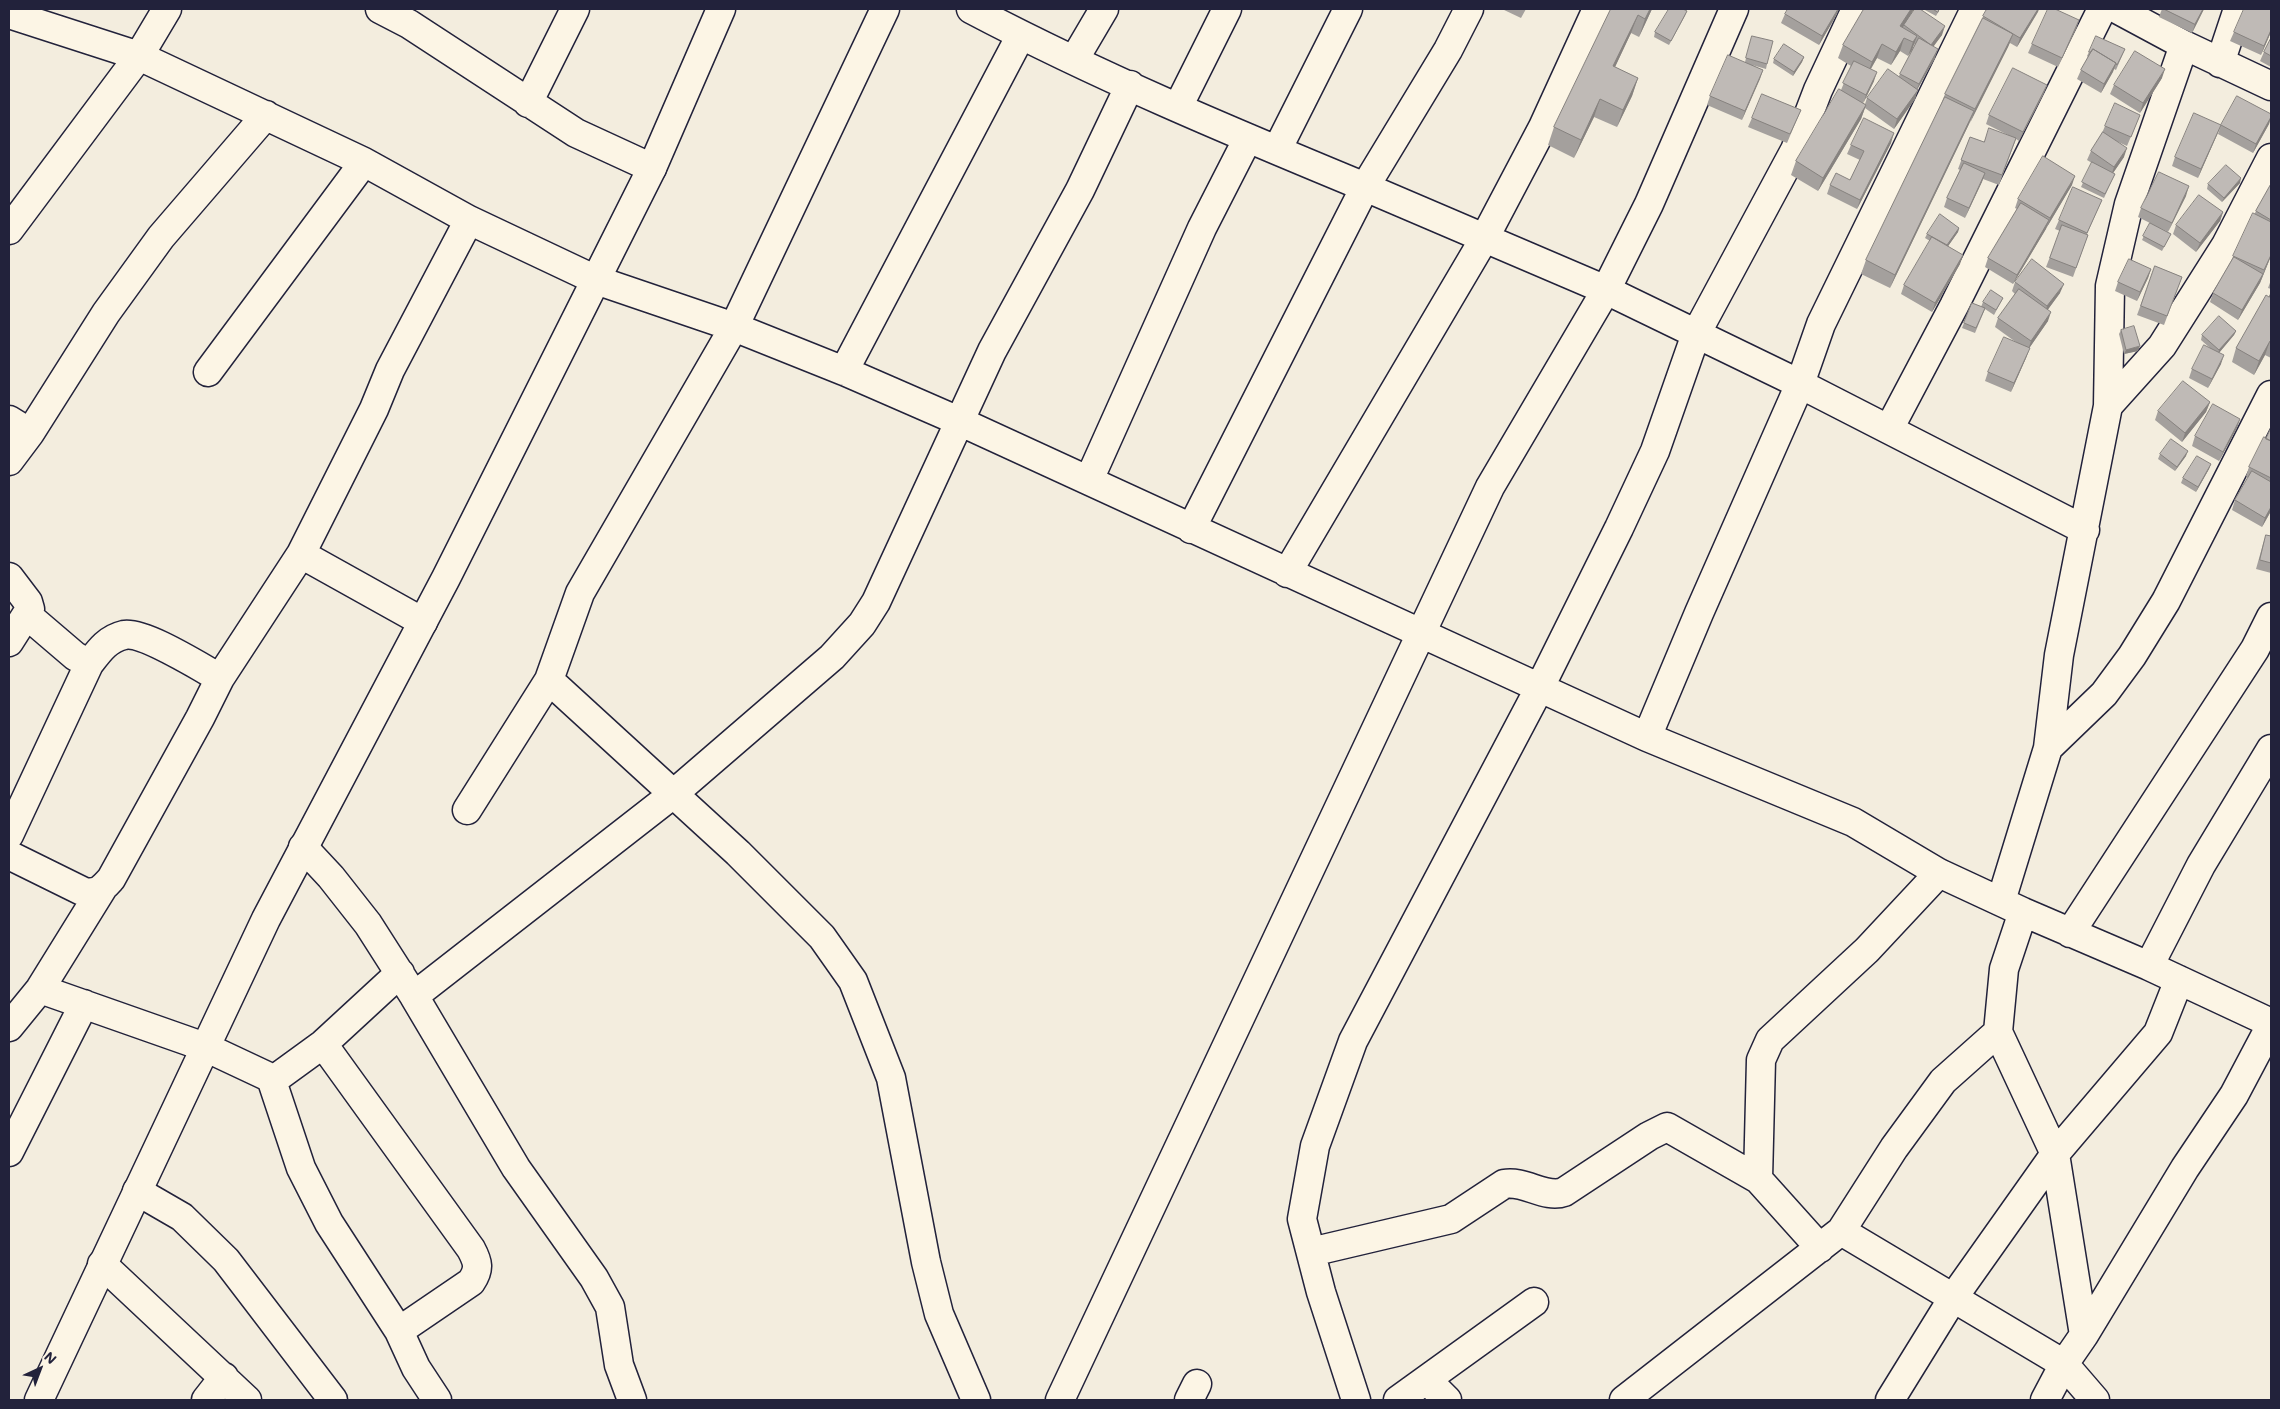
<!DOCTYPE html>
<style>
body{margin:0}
#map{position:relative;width:2280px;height:1409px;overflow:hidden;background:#f3edde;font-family:Mali,sans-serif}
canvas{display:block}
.frame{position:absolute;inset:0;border:10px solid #22223b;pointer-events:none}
.north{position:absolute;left:15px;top:1344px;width:50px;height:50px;-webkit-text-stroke:4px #fcf5e5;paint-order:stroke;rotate:43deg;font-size:14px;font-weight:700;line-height:20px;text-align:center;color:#22223b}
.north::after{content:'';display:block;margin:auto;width:18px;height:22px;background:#22223b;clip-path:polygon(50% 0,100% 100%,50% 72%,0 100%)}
</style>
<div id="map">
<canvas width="2280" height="1409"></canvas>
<div class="frame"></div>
<div class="north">N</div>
</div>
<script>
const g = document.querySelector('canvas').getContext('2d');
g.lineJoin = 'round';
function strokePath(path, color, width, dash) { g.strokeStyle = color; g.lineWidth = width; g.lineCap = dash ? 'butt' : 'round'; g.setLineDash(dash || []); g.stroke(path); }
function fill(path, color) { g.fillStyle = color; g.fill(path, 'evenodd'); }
const minor = new Path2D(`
 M 380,9 L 409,24 L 576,133 L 652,168
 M 971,9 C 1098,76 1232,132 1365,187 L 1448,50 L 1469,9
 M 2117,9 L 2184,45 L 2271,86
 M 9,14 L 139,56 L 364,162 L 469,220 L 596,280 L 734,327 L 844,371 L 961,422 L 1647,737 L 1853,822 L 1939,873 L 2023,912 L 2149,966 L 2271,1023
 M 1074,60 L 1104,9
 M 2220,63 L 2238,9
 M 528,103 L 575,9
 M 1178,107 L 1227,9
 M 1277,150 L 1348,9
 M 9,230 L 139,56 L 167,9
 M 844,371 L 1021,35
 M 208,372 L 364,162
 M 2108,406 L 2162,346 L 2226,245 L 2271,158
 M 9,420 L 30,433 L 106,313 L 161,237 L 266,115
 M 1889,429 L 1954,306 L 2102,9
 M 9,461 L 30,433
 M 1089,480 L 1202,228 L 1248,138
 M 1191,529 L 1365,187 L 1606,290 L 1800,384 L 2085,530
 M 1287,573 L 1484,239 L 1543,127 L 1597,9
 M 9,577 L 28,602 L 30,609 L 9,642
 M 27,615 L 75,656 L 89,664
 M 423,622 L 301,554 L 374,409 L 390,370 L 469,220
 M 549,680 L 738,853 L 822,937 L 853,981 L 891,1078 L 926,1262 L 939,1314 L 976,1400
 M 1647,737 L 1699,613 L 1800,384 L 1821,324 L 1975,9
 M 2048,748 L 2104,694 L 2132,656 L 2166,601 L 2271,395
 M 467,810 L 549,680 L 580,593 L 734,327 L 885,9
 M 9,835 L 89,664 C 99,651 107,639 124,635 C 143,631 200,667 220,678
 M 303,847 L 331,877 L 368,924 L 414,996 L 516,1168 L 594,1278 L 610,1307 L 619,1365 L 632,1400
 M 9,855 L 84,892 C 98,894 102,889 111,879 L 200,718 L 220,678 L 301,554
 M 2001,901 L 2048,748 L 2059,655 L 2108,406 L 2110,286 L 2129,204 L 2184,45
 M 2023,912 L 2004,969 L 1998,1032 L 2055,1154 L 2084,1335
 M 2070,933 L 2255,649 L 2271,617
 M 2149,966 L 2201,865 L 2271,749
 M 40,989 L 205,1047 L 271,1078 L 279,1076 L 323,1044 L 400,973
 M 414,996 L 672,795 L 832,657 L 862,624 L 876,602 L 992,351 L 1080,190 L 1130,85
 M 9,1027 L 40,989 L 102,889
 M 323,1044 L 471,1249 C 478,1262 480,1269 471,1282 L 399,1331
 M 271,1078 L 301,1168 L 329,1223 L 399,1331 L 416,1368 L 437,1400
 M 9,1152 L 84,1004
 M 137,1191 L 182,1217 L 226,1260 L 333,1400
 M 1841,1231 L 2064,1364 L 2095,1400
 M 1820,1248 L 1758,1179 L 1761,1060 L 1770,1040 L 1867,950 L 1939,873
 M 1311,1252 L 1451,1219 L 1504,1184 C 1525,1180 1545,1199 1564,1192 L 1649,1136 L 1667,1127 L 1758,1179
 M 102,1264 L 247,1400
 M 1427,1380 L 1447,1400
 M 206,1400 L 224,1377
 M 1060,1400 L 1490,487 L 1606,290 L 1649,204 L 1734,9
 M 1189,1400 L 1197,1384
 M 1356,1400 L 1321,1292 L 1302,1219 L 1315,1146 L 1353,1041 L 1540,687 L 1619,528 L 1655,451 L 1696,334 L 1795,150 L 1818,90 L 1856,9
 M 1398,1400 L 1534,1302
 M 1624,1400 L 1841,1231 L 1894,1148 L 1943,1081 L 1998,1032
 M 1890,1400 L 1953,1298 L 2055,1154 L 2158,1033 L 2179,980
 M 2045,1400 L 2064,1364 L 2084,1335 L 2185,1168 L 2234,1095 L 2271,1025`);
const tertiary = new Path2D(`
 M 39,1400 L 266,919 L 446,578 L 652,168 L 721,9`);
strokePath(minor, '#22223b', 31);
strokePath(tertiary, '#22223b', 31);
strokePath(minor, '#fcf5e5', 28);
strokePath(tertiary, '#fcf5e5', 28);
fill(new Path2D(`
 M 1502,9 L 1526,9 L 1521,18 Z
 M 1611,9 L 1652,9 L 1639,37 L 1631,33 L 1615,67 L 1638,78 L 1632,96 L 1617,127 L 1594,117 L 1574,158 L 1548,145 L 1554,127 Z
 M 1864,9 L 1914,9 L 1907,21 L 1942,35 L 1933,46 L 1935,58 L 1917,90 L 1915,99 L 1894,129 L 1865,108 L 1861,119 L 1818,191 L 1791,175 L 1796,161 L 1841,90 L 1851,66 L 1838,58 L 1843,45 ZM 1914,44 L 1915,45 L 1899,76 L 1867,98 L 1865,104 L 1863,103 L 1874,81 L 1871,69 L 1877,58 L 1891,65 L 1900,51 L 1908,56 L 1912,50 Z
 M 1923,9 L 1940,9 L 1936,16 Z
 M 1987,9 L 2039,9 L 2017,47 L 2010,43 L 1970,122 L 1890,288 L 1861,274 L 1866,260 L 1940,107 L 1945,94 Z
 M 2162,9 L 2204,9 L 2192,33 L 2159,17 Z
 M 1687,11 L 1685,16 L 1669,45 L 1654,37 L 1655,32 Z
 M 1785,14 L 1837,14 L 1819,45 L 1781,23 Z
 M 2079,20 L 2076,29 L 2058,67 L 2028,53 L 2032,44 Z
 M 2234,32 L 2271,32 L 2261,55 L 2230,41 Z
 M 1752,36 L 1767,64 L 1766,69 L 1752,65 L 1763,70 L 1742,120 L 1707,105 L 1710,96 L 1745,62 Z
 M 2271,38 L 2271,67 L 2260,61 L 2264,52 Z
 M 2125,49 L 2116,70 L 2114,69 L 2101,93 L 2077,79 L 2081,70 L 2088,57 L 2087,56 L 2089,52 Z
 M 1804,57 L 1802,62 L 1793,76 L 1773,63 L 1774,59 Z
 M 2162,78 L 2140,113 L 2110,94 L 2114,85 Z
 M 2047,85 L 2043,95 L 2019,141 L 2016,139 L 1999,185 L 1983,179 L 1965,218 L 1944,207 L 1947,198 L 1960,170 L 1958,169 L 1970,137 L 1984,142 L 2008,135 L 1986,124 L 1989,115 Z
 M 1801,110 L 1787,143 L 1748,127 L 1752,118 Z
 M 2271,114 L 2271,117 L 2269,124 L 2253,153 L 2218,134 L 2221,125 Z
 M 2140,115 L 2127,146 L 2116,141 L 2124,157 L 2113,173 L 2115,174 L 2113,178 L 2104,198 L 2081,187 L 2092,163 L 2087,160 L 2091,151 L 2102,133 L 2105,126 Z
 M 2221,125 L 2198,178 L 2172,166 L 2175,157 Z
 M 1891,143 L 1857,209 L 1827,194 L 1830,185 L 1850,180 L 1860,160 L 1847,154 L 1851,145 Z
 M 2240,183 L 2222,202 L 2207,189 L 2208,184 Z
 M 2271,184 L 2271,256 L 2260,283 L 2238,320 L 2210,302 L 2213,293 L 2231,261 L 2256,211 Z
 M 2072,185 L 2013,284 L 1985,267 L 1988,258 L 2017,209 L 2015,208 L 2018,199 Z
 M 2186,196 L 2168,232 L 2160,228 L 2171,234 L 2162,251 L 2142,240 L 2150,223 L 2138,217 L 2141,208 Z
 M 2102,200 L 2087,234 L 2088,235 L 2073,277 L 2046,267 L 2060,231 L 2055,229 L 2059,220 Z
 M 2223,212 L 2220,221 L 2196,252 L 2173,234 L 2176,225 Z
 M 1959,228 L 1958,232 L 1948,246 L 1960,264 L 1932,312 L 1901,294 L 1904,285 L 1930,241 L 1925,238 L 1927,234 Z
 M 2155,266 L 2182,277 L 2164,325 L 2137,315 Z
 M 2151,269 L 2148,278 L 2137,301 L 2115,291 L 2118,282 Z
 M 2271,280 L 2271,289 L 2268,288 Z
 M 2015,282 L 2060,293 L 2048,309 L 2048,321 L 2029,348 L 2026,358 L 2011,392 L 1985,381 L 1988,372 L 2017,343 L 1995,327 L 1998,318 L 2015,294 L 2012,291 Z
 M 2271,293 L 2271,358 L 2265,355 L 2254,375 L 2232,362 L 2236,348 Z
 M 2003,298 L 2001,302 L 1994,315 L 1985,309 L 1975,333 L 1962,328 L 1972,303 L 1981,307 L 1983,302 Z
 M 2121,330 L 2138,351 L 2124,354 L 2119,334 Z
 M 2236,331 L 2234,335 L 2219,353 L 2221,364 L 2208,388 L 2189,378 L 2192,369 L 2210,348 L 2201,340 L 2202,335 Z
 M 2210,402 L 2206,412 L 2182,442 L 2155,420 L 2158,411 Z
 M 2237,428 L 2219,461 L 2192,446 L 2195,436 Z
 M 2271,428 L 2271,511 L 2262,527 L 2232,510 L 2235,500 L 2248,478 L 2246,476 L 2249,467 L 2266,439 Z
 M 2160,454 L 2186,456 L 2175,471 L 2158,459 Z
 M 2211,464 L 2209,469 L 2196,492 L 2181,483 L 2183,478 Z
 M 2266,535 L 2271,536 L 2271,573 L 2256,569 L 2263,544 Z`), '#a4a09d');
fill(new Path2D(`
 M 1650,9 L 1652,9 L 1639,37 L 1645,19 Z
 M 1838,9 L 1839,9 L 1837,14 L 1819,45 L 1822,36 Z
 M 1911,9 L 1914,9 L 1895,40 L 1900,26 Z
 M 2038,9 L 2039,9 L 2038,12 L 2017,47 L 2020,38 Z
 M 2203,9 L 2204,9 L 2192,33 L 2195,24 Z
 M 1638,15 L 1631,33 L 1607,84 L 1613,66 Z
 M 2079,20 L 2076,29 L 2058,67 L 2062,58 Z
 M 1945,26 L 1942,35 L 1928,54 L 1931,45 Z
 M 2271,30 L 2271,32 L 2261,55 L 2264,46 Z
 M 2013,34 L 2008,47 L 1970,123 L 1975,109 Z
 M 1917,36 L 1912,50 L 1908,56 L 1913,42 Z
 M 1904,38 L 1900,51 L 1891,65 L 1896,52 Z
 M 1882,44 L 1877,58 L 1867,75 L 1872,62 Z
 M 1938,49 L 1935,58 L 1915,93 L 1919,84 Z
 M 1804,57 L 1802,62 L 1793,76 L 1794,72 Z
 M 2116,63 L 2113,72 L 2101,93 L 2104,84 Z
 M 2165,69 L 2162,78 L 2140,113 L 2143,103 Z
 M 1763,70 L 1760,79 L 1742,120 L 1745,111 Z
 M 1877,72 L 1874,81 L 1863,104 L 1866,95 Z
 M 1638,78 L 1632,96 L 1617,127 L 1623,110 Z
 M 2047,85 L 2043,95 L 2019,141 L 2023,132 Z
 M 1918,90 L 1915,99 L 1894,129 L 1897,119 Z
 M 1600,99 L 1594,117 L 1574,158 L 1581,140 Z
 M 1866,105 L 1861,119 L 1818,191 L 1823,178 Z
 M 1974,111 L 1969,124 L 1890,288 L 1895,275 Z
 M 2271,117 L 2269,124 L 2253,153 L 2256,144 Z
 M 2221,125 L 2217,135 L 2198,178 L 2201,169 Z
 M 1894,133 L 1891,143 L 1857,209 L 1860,200 Z
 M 2127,148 L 2124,157 L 2111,176 L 2114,167 Z
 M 1985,173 L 1982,182 L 1965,218 L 1969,208 Z
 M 2075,176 L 2072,185 L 2047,227 L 2050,218 Z
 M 2241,178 L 2240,183 L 2222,202 L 2224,198 Z
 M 2189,186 L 2186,196 L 2168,232 L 2172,223 Z
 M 2223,212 L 2220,221 L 2196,252 L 2200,243 Z
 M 2049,220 L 2046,229 L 2013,284 L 2017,275 Z
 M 1959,228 L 1958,232 L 1944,252 L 1946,247 Z
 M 1963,255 L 1960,264 L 1932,312 L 1935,303 Z
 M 2271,255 L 2271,256 L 2260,283 L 2238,320 L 2242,310 L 2262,276 Z
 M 2151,269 L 2148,278 L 2137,301 L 2140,292 Z
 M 2064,284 L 2060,293 L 2044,315 L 2047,306 Z
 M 2051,312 L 2048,321 L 2028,350 L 2031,341 Z
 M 2236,331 L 2234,335 L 2218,354 L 2219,350 Z
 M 2270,341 L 2265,355 L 2254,375 L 2259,361 Z
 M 2140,346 L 2138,351 L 2124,354 L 2126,350 Z
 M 2030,348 L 2026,358 L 2011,392 L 2014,383 Z
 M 2224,355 L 2221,364 L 2208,388 L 2212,379 Z
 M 2210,402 L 2206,412 L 2182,442 L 2185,433 Z
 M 2240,419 L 2237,428 L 2219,461 L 2223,452 Z
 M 2188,451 L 2186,456 L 2175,471 L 2177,467 Z
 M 2211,464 L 2209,469 L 2196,492 L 2198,487 Z
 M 2271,507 L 2271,511 L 2262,527 L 2265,518 Z`), '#86827f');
const building = new Path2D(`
 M 1611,9 L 1650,9 L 1645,19 L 1638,15 L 1613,66 L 1638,78 L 1623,110 L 1600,99 L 1581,140 L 1554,127 Z
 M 1669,9 L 1683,9 L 1687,11 L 1671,41 L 1655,32 Z
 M 1788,9 L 1838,9 L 1822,36 L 1785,14 Z
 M 1864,9 L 1911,9 L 1900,26 L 1917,36 L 1913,42 L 1904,38 L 1896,52 L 1882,44 L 1872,62 L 1843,45 Z
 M 1915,9 L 1920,9 L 1945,26 L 1931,45 L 1904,25 Z
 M 1933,9 L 1939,9 L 1938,12 Z
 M 1987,9 L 2038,9 L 2020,38 L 1983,16 Z
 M 2048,9 L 2055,9 L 2079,20 L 2062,58 L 2032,44 Z
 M 2164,9 L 2203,9 L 2195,24 Z
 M 2244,9 L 2271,9 L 2271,30 L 2264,46 L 2234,32 Z
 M 1983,18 L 2013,34 L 1975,109 L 1945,94 Z
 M 1752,36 L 1773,41 L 1767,64 L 1746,58 Z
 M 2096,36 L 2125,49 L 2117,65 L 2116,64 L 2116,63 L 2093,49 L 2091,52 L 2089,52 Z
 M 1919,38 L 1938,49 L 1919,84 L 1900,74 Z
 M 2271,38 L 2271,56 L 2264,52 Z
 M 1784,44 L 1804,57 L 1794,72 L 1774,59 Z
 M 2093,49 L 2116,63 L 2104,84 L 2081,70 Z
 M 2135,51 L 2165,69 L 2143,103 L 2114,85 Z
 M 1728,55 L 1763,70 L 1745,111 L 1710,96 Z
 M 1854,61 L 1877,72 L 1866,95 L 1843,83 Z
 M 2013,68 L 2047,85 L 2023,132 L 1989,115 Z
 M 1888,69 L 1918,90 L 1897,119 L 1867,98 Z
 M 1839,89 L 1866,105 L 1823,178 L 1796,161 Z
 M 1762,94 L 1801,110 L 1790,134 L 1752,118 Z
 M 2237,96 L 2271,114 L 2271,117 L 2256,144 L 2221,125 Z
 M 1945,97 L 1974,111 L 1895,275 L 1866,260 Z
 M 2115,103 L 2140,115 L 2131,137 L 2105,126 Z
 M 2194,113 L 2221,125 L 2201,169 L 2175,157 Z
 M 1864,118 L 1894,133 L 1860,200 L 1830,185 L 1836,173 L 1850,180 L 1864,151 L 1851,145 Z
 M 1989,128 L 2016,138 L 2002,175 L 1961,160 L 1970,137 L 1984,142 Z
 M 2103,132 L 2127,148 L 2114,167 L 2091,151 Z
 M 2043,156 L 2075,176 L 2050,218 L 2018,199 Z
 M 2092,162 L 2115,174 L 2105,194 L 2082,182 Z
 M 1964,163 L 1985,173 L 1969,208 L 1947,198 Z
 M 2226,165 L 2241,178 L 2224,198 L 2208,184 Z
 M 2159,172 L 2189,186 L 2172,223 L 2141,208 Z
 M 2271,184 L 2271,220 L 2256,211 Z
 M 2073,187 L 2102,200 L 2087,233 L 2059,220 Z
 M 2199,195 L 2223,212 L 2200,243 L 2176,225 Z
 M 2021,203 L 2049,220 L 2017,275 L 1988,258 Z
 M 2253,213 L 2271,222 L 2271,255 L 2264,270 L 2233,256 Z
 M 1940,214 L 1959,228 L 1947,245 L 1927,234 Z
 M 2150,223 L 2171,234 L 2164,247 L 2143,236 Z
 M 2062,225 L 2088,235 L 2076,268 L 2050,258 Z
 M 1932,237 L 1963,255 L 1935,303 L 1904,285 Z
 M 2234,257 L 2263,274 L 2242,310 L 2213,293 Z
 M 2032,259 L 2064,284 L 2047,306 L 2015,282 Z
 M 2129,259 L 2151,269 L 2140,292 L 2118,282 Z
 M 2155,266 L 2182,277 L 2167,316 L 2141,306 Z
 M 2019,289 L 2051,312 L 2031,341 L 1998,318 Z
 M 1991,290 L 2003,298 L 1996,310 L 1983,302 Z
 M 2271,293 L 2271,342 L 2270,341 L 2259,361 L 2236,348 L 2266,295 L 2269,297 Z
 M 1972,303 L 1985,308 L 1976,328 L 1964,323 Z
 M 2219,316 L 2236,331 L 2219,350 L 2202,335 Z
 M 2134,326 L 2140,346 L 2126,350 L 2121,330 Z
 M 2004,337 L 2030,348 L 2014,383 L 1988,372 Z
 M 2204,345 L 2224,355 L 2212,379 L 2192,369 Z
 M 2183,381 L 2210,402 L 2185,433 L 2158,411 Z
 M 2213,404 L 2240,419 L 2223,452 L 2195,436 Z
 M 2271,428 L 2271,441 L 2266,439 Z
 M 2264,437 L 2271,441 L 2271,478 L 2249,467 Z
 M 2171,439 L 2188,451 L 2177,467 L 2160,454 Z
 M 2197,456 L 2211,464 L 2198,487 L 2183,478 Z
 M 2252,471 L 2271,482 L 2271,507 L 2265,518 L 2235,500 Z
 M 2266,535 L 2271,536 L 2271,563 L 2260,560 Z`);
fill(building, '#bfbab6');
strokePath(building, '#86827f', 1);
</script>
